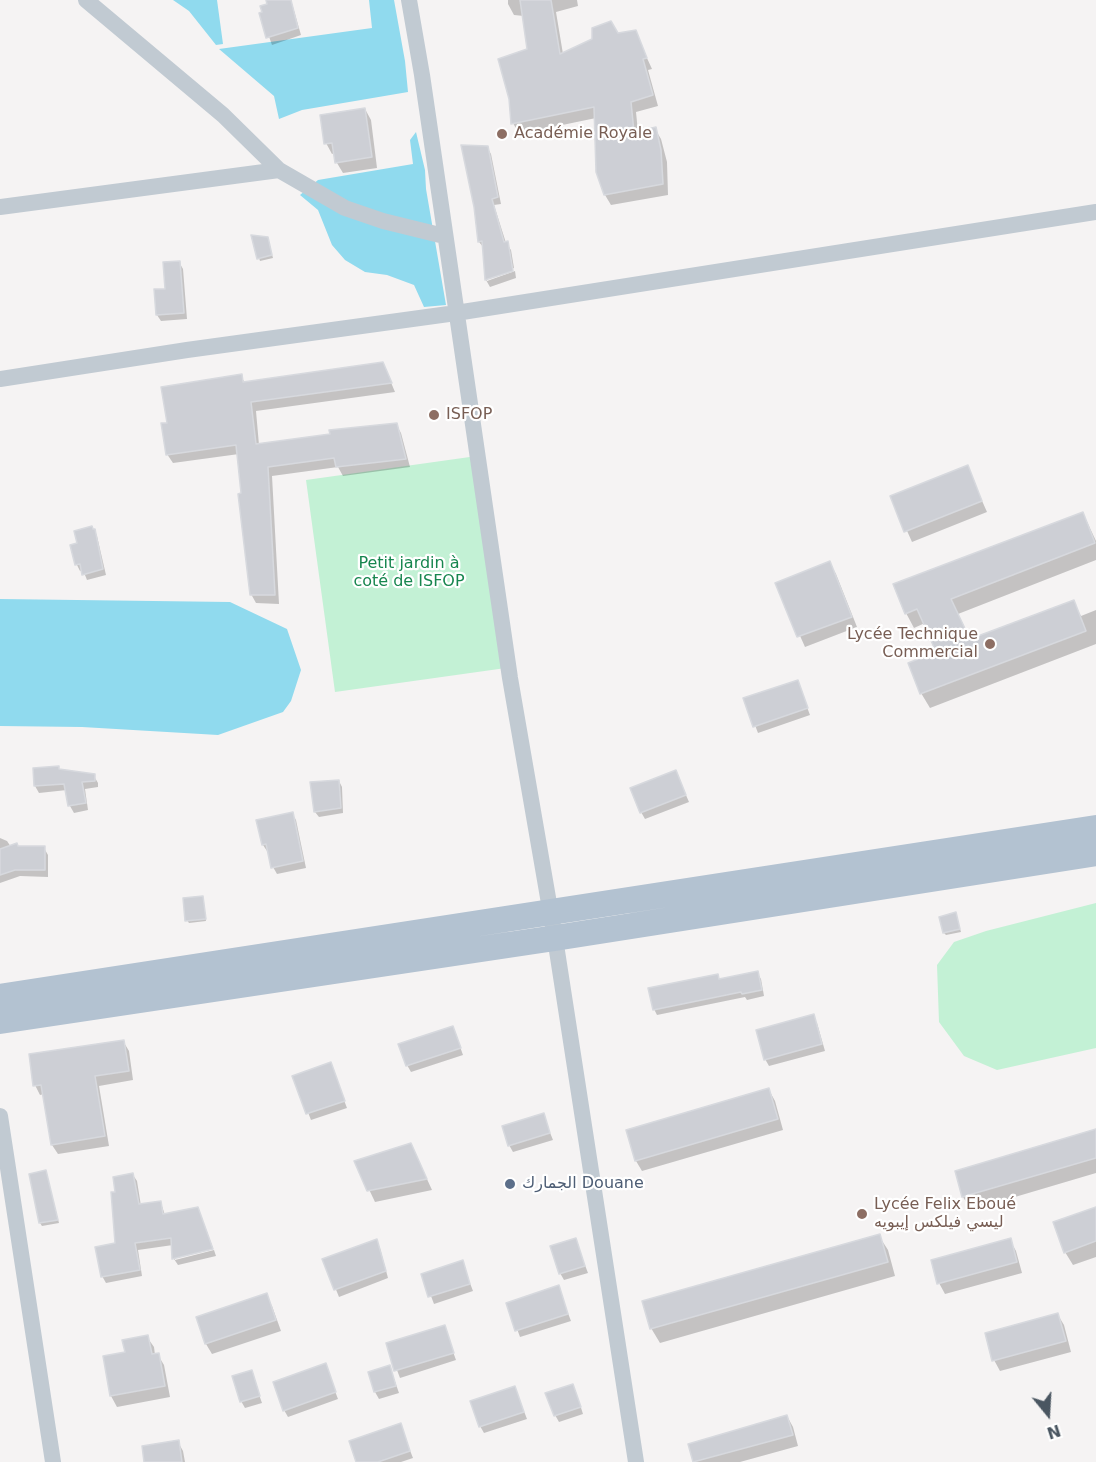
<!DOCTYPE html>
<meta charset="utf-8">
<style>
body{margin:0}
#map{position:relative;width:1096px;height:1462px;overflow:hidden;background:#f5f3f3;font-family:"DejaVu Sans",sans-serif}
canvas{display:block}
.north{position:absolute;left:1018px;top:1384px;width:60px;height:60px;-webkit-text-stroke:4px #fff;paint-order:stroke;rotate:162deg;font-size:16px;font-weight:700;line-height:24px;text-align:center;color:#4a5661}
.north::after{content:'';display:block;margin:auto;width:21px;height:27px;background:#4a5661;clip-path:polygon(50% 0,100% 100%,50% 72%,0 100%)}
</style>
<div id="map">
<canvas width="1096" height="1462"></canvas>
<div class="north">N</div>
</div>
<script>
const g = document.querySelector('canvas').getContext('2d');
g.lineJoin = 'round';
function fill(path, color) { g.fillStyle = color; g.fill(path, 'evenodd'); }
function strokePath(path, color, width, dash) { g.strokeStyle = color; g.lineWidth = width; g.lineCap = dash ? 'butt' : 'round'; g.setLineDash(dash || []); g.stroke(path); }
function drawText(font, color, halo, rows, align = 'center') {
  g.font = font + ' "DejaVu Sans",Vazirmatn,sans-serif'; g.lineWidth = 4.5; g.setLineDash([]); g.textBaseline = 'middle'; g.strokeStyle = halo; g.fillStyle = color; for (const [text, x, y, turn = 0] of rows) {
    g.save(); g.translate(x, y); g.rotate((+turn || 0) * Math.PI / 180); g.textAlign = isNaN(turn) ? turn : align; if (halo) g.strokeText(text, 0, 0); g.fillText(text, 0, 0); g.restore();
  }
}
fill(new Path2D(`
 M 484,455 L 513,667 L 335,692 L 306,480 Z
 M 1096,903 L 1096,1048 L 997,1070 L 964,1056 L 939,1022 L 937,965 L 954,942 L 986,931 Z`), '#c3f1d5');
fill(new Path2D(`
 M 173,0 L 217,0 L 223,44 L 216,45 L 189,11 Z
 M 369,0 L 394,0 L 405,61 L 408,92 L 302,110 L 279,119 L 274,96 L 219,49 L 372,28 Z
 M 416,132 L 425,170 L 426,189 L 446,305 L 424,307 L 414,285 L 387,275 L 365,272 L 345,260 L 332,245 L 318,210 L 300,195 L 318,180 L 413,164 L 410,140 Z
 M 0,599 L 230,602 L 287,629 L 301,670 L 291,701 L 283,712 L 218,735 L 82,727 L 0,726 Z`), '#90daee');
fill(new Path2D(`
 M 268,0 L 291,0 L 301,35 L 272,45 L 261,14 L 269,5 Z
 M 508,0 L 577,0 L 578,6 L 556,12 L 563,54 L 617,34 L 635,32 L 652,69 L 648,70 L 658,106 L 636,112 L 638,132 L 655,129 L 661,139 L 667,162 L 668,195 L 611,205 L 605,195 L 596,118 L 519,134 L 513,123 L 529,50 L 524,16 L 514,15 L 508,4 Z
 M 365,109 L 371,120 L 377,168 L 343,173 L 337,163 L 335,153 L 332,154 L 326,143 Z
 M 487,147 L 491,154 L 501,204 L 494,205 L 506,243 L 511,250 L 514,268 L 487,278 L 487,281 L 515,271 L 516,278 L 490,287 L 486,280 L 484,248 L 479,242 L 476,206 Z
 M 268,239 L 273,258 L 260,261 L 259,258 Z
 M 179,262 L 183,269 L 187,319 L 161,321 L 157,315 Z
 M 387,373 L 395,392 L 256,411 L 259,445 L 396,424 L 401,433 L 410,467 L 343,476 L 338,467 L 272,476 L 279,604 L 256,603 L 251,594 L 239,454 L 173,463 L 167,454 L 169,424 L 241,376 L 245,383 Z
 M 967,467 L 987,512 L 912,542 L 892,497 Z
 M 1083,513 L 1096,541 L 1096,560 L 958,614 L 971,641 L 1073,601 L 1081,616 L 1096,610 L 1096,644 L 930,708 L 921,693 L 910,664 L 938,653 L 925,623 L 914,628 L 906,613 Z
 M 94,531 L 97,536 L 106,575 L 87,580 L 83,570 L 80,571 L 77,565 L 72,546 L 79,544 Z
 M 830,563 L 836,574 L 857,627 L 805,647 L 777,584 Z
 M 797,681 L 810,715 L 758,733 L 745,699 Z
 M 58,767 L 60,771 L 94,776 L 98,783 L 98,787 L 85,789 L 88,810 L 74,813 L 70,806 L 67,790 L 39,793 L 35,786 Z
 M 676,772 L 689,802 L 645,819 L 641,812 Z
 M 339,781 L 342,787 L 343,813 L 319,817 L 315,812 L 312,783 Z
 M 292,813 L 296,820 L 306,868 L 277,874 L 273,867 L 269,851 L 267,851 L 263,845 Z
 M 0,838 L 7,841 L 11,847 L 44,848 L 48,855 L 48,877 L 20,876 L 0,883 Z
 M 202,898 L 206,921 L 189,923 L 187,920 Z
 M 956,914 L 961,932 L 946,935 L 944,933 Z
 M 757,973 L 761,979 L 764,996 L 747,1000 L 745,997 L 657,1015 L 654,1009 L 720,980 Z
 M 813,1016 L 817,1023 L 825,1051 L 769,1066 L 765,1059 Z
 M 453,1027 L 463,1055 L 411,1072 L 407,1065 Z
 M 123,1041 L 129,1051 L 133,1080 L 99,1086 L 109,1146 L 58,1154 L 52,1145 L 44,1094 L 40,1095 L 35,1085 Z
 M 330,1064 L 347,1108 L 311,1120 L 294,1077 Z
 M 769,1090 L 775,1101 L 783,1130 L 642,1171 L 636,1161 L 628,1131 Z
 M 543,1115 L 553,1140 L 513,1152 L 509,1145 Z
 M 1096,1131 L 1096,1173 L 971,1210 L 963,1197 Z
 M 416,1155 L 432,1190 L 375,1202 L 356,1162 Z
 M 46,1172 L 59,1223 L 42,1226 L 40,1223 Z
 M 133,1175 L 137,1181 L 141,1206 L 161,1203 L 165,1215 L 197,1209 L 201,1216 L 213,1248 L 175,1257 L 175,1260 L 214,1250 L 216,1256 L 178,1265 L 174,1259 L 173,1245 L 138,1250 L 142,1276 L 106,1283 L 102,1276 L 117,1245 L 117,1193 Z
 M 1096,1208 L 1096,1257 L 1073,1265 L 1065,1252 Z
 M 879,1236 L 888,1250 L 895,1276 L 660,1343 L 651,1328 Z
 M 575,1239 L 588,1273 L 564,1280 L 560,1273 Z
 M 1010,1240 L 1016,1251 L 1022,1273 L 945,1294 L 939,1283 Z
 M 376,1241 L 380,1248 L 388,1278 L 339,1297 L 324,1260 Z
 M 462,1262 L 473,1291 L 434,1304 L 423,1275 Z
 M 558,1287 L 571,1321 L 520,1337 L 508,1304 Z
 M 266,1295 L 272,1306 L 281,1331 L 212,1354 L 206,1344 Z
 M 1058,1315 L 1064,1325 L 1071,1352 L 1000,1371 L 994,1360 Z
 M 444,1327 L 456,1360 L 400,1378 L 389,1349 Z
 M 147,1337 L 154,1347 L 155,1355 L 158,1355 L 164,1365 L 170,1397 L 117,1407 L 111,1396 L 104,1357 L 127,1353 Z
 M 325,1365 L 338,1399 L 288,1417 L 284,1410 Z
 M 390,1367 L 399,1393 L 379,1399 L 375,1392 Z
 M 251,1372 L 262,1403 L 245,1408 L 241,1401 Z
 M 515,1388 L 527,1419 L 484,1433 L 480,1426 Z
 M 576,1392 L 583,1414 L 559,1422 L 555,1415 Z
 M 787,1416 L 793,1427 L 798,1446 L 740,1462 L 695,1462 L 690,1445 Z
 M 400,1425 L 413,1458 L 401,1462 L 358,1462 Z
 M 178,1442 L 183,1451 L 185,1462 L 146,1462 Z`), '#0003');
const building = new Path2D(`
 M 266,0 L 291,0 L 298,28 L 266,38 L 259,13 L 262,12 L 260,6 L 267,4 Z
 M 520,0 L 551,0 L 560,54 L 592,39 L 592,28 L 611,21 L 618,33 L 636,30 L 647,58 L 643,59 L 653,95 L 631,102 L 634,132 L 656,127 L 661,150 L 663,184 L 604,195 L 596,172 L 594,107 L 511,124 L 509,99 L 498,59 L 527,49 Z
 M 365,108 L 372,157 L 335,163 L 332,143 L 324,144 L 320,115 Z
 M 461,145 L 488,146 L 498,197 L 492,199 L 504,242 L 508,241 L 513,271 L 485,280 L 482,241 L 478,242 L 474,207 Z
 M 251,235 L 268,237 L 272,255 L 257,259 Z
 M 180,261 L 184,313 L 156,315 L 154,289 L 165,289 L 163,262 Z
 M 383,362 L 392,383 L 251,402 L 256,444 L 330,434 L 329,430 L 397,423 L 406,459 L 336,467 L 334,458 L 268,467 L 275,595 L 250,595 L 238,494 L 241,493 L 236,445 L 166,455 L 161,423 L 167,423 L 161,387 L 242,374 L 243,382 Z
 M 968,465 L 982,501 L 904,532 L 890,496 Z
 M 1083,512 L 1095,543 L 951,599 L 970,639 L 1074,600 L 1086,631 L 920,694 L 908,663 L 936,652 L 917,609 L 905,614 L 893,584 Z
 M 92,526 L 93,529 L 95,529 L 103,569 L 82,575 L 80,564 L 75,565 L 70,545 L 77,543 L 74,531 Z
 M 830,561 L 852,617 L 797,637 L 775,583 Z
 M 798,680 L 808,708 L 753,727 L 743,698 Z
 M 59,766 L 59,769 L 95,774 L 95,781 L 82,782 L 86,803 L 68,806 L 64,784 L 34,786 L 33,768 Z
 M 676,770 L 686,795 L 640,813 L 630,788 Z
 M 339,780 L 341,808 L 314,812 L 310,782 Z
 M 293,812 L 303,861 L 271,868 L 266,844 L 262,845 L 256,820 Z
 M 17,843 L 18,846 L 45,846 L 45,870 L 15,870 L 0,875 L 0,849 Z
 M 203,896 L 206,919 L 185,921 L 183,898 Z
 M 956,912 L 960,929 L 943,933 L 939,917 Z
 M 758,971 L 762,990 L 742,994 L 741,992 L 653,1010 L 648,988 L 718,974 L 719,979 Z
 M 814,1014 L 822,1044 L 764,1060 L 756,1030 Z
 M 453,1026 L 461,1048 L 406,1066 L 398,1044 Z
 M 124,1040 L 129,1071 L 95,1076 L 105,1136 L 51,1145 L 41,1085 L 33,1086 L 29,1054 Z
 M 331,1062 L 345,1101 L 306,1114 L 292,1076 Z
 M 769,1088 L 778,1119 L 635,1161 L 626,1130 Z
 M 544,1113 L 550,1133 L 508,1146 L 502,1126 Z
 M 1096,1129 L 1096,1158 L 962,1197 L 955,1171 Z
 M 411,1143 L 427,1179 L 367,1191 L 354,1161 Z
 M 46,1170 L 58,1220 L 39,1223 L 29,1174 Z
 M 133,1173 L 139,1204 L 161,1201 L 163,1214 L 198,1207 L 213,1249 L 172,1259 L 171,1238 L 135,1243 L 140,1270 L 101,1277 L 95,1247 L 115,1243 L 111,1192 L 115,1192 L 113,1177 Z
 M 1096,1207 L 1096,1241 L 1064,1253 L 1053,1222 Z
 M 880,1234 L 888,1262 L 650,1329 L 642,1301 Z
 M 576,1238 L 585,1266 L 559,1274 L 550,1246 Z
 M 1011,1238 L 1017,1262 L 937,1284 L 931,1260 Z
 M 377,1239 L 386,1271 L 334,1290 L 322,1259 Z
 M 463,1260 L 470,1284 L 428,1297 L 421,1274 Z
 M 559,1285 L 568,1314 L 515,1331 L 506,1303 Z
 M 267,1293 L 276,1320 L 205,1344 L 196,1317 Z
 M 1058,1313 L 1066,1341 L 992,1361 L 985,1333 Z
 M 445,1325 L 454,1353 L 394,1371 L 386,1343 Z
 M 148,1335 L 152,1354 L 159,1353 L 165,1386 L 110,1396 L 103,1356 L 125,1352 L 122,1340 Z
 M 326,1363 L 336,1392 L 283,1411 L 273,1382 Z
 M 390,1365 L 396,1386 L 374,1392 L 368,1372 Z
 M 252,1370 L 260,1396 L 240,1402 L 232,1376 Z
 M 573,1384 L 581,1407 L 554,1416 L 545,1393 Z
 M 515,1386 L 524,1412 L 479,1427 L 470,1401 Z
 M 787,1415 L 793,1435 L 693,1462 L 688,1444 Z
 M 401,1423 L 410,1451 L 378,1462 L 356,1462 L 349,1441 Z
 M 179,1440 L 182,1462 L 144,1462 L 142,1446 Z`);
fill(building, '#cdcfd5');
strokePath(building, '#d7d9de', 1.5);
strokePath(new Path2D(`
 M 86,0 L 223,115 L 279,170 L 345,208 L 383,221 L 444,236
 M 409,0 L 422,75 L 510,678 L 555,938 L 636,1462
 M 0,207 L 279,170
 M 0,379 L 187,350 L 456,313 L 1096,212
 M 0,1116 L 53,1462`), '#c1cad2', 16);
strokePath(new Path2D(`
 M 0,997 L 1096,828
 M 0,1021 L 555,938 L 1096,853`), '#b3c2d1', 26);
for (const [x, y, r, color] of [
 [502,134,6,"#8d6e63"],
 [434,415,6,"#8d6e63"],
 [990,644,6,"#8d6e63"],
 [510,1184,6,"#5c6f8a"],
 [862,1214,6,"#8d6e63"]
]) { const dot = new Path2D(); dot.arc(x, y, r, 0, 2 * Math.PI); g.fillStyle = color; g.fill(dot); strokePath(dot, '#fff', 2); }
drawText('16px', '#785e54', '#fff', [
 ["Académie Royale",514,134],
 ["ISFOP",446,415],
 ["Lycée Technique",978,635,"right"],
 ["Commercial",978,653,"right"],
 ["Lycée Felix Eboué",874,1205],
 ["ليسي فيلكس إيبويه",874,1223]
], 'left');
drawText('16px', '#17864f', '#fff', [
 ["Petit jardin à",409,564],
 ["coté de ISFOP",409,582]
]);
drawText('16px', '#4e5e75', '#fff', [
 ["الجمارك Douane",522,1184]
], 'left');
</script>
